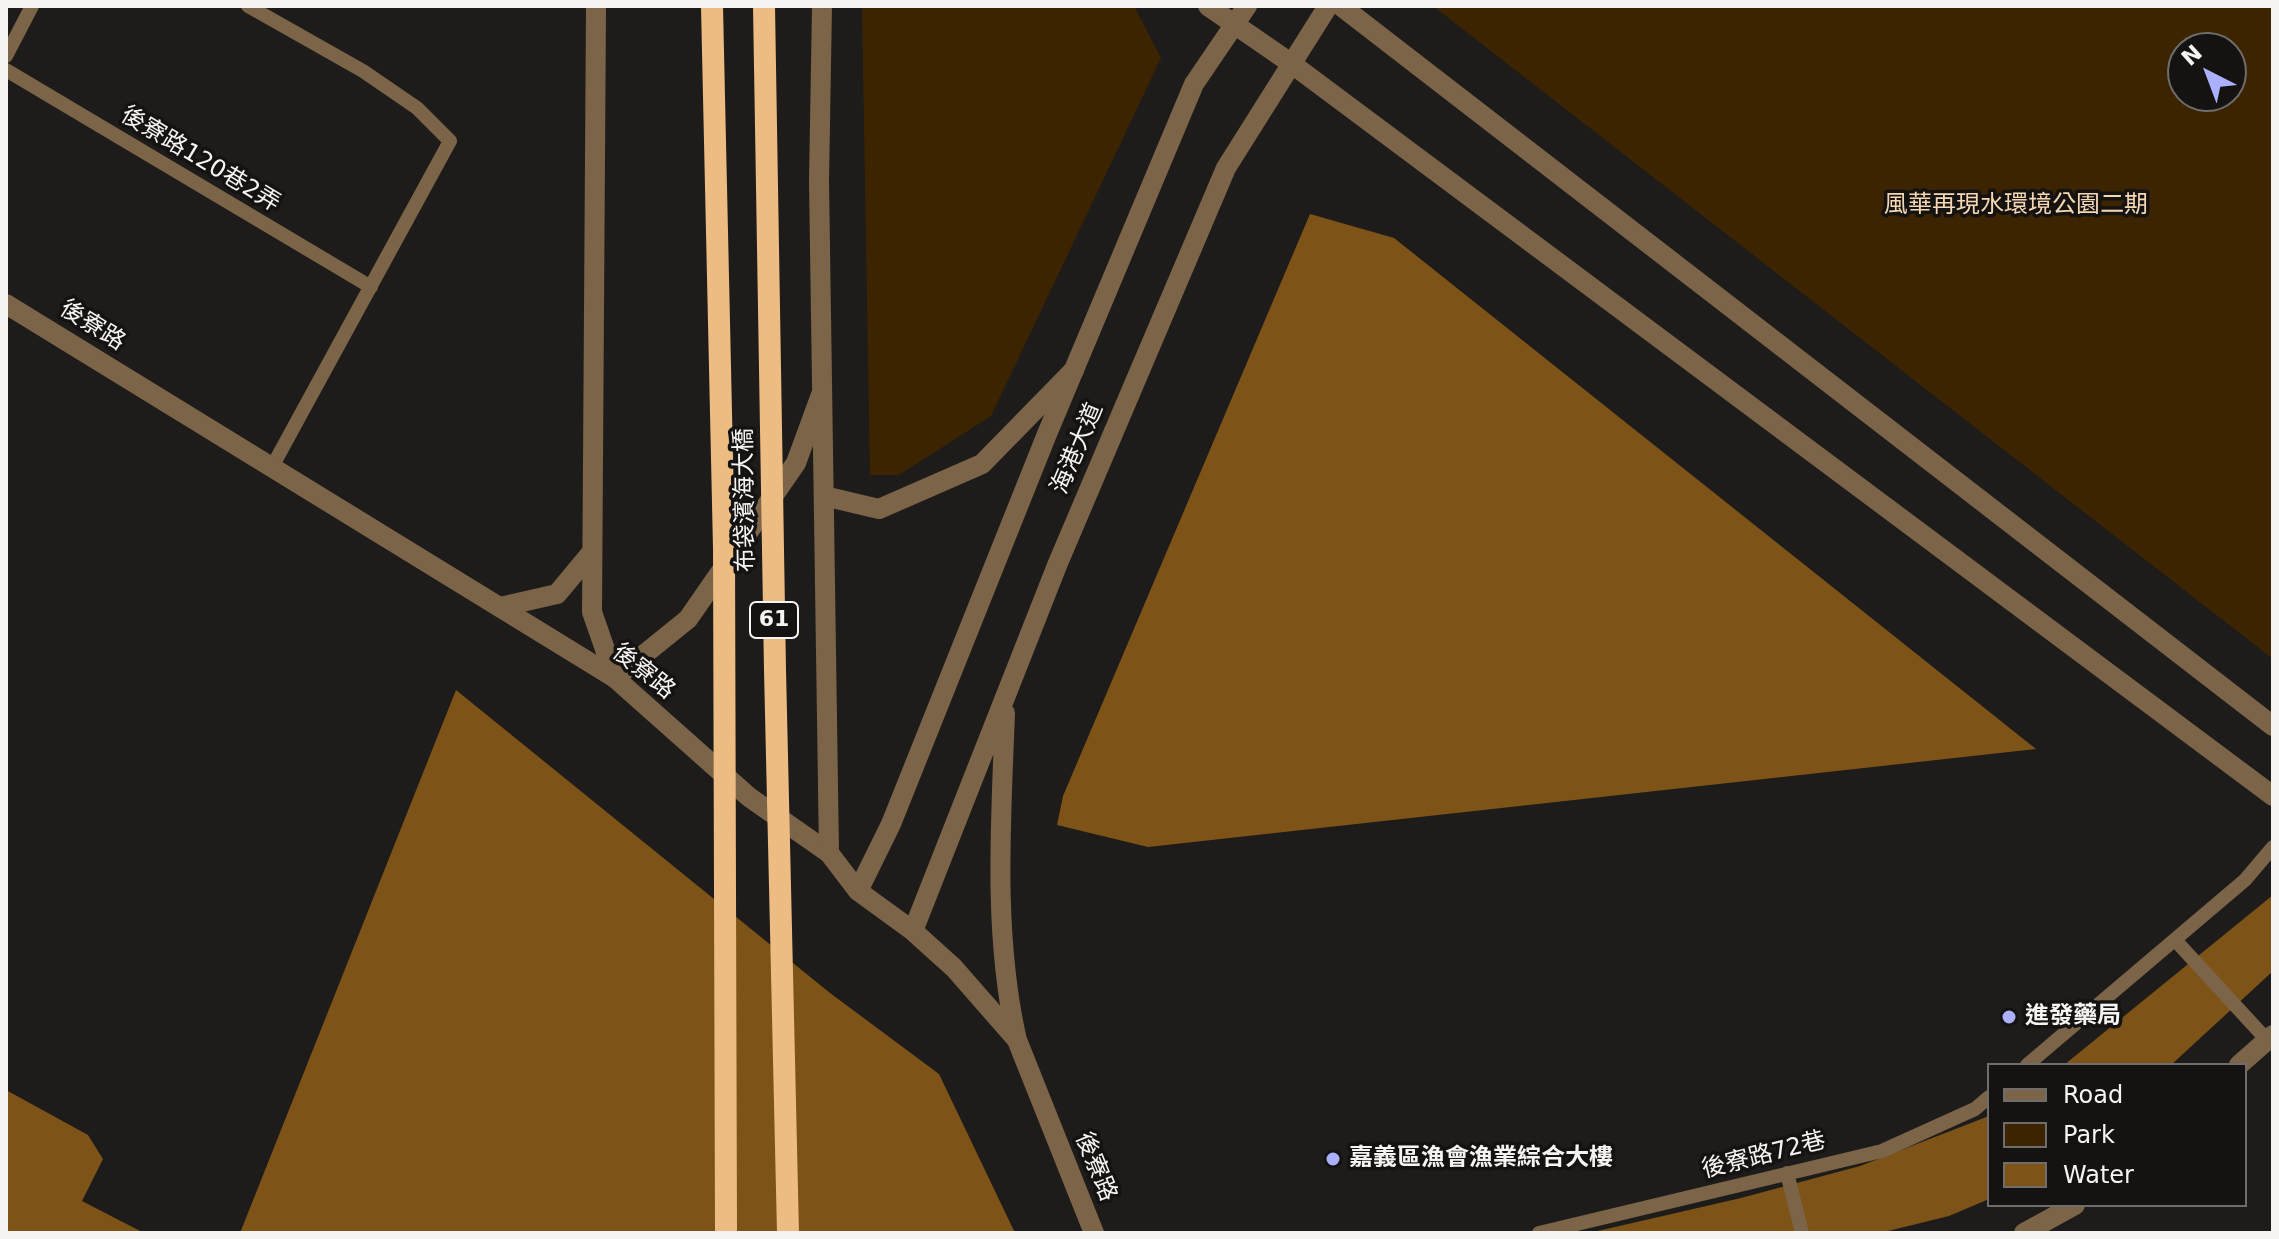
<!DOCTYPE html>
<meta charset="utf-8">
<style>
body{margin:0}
#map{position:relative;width:2279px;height:1239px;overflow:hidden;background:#1e1c1a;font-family:"DejaVu Sans",sans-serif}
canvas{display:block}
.frame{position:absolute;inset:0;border:8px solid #f5f4f2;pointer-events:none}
.legend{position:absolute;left:1987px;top:1063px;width:260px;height:144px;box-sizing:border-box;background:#151311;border:2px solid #6f6d6b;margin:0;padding:10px 14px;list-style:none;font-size:24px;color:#f5f4f2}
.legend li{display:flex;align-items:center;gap:16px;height:40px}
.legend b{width:40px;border:2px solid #6f6d6b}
.north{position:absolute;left:2167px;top:32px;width:80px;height:80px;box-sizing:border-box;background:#151311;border:2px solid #6f6d6b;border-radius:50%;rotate:318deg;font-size:22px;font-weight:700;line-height:32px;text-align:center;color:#f5f4f2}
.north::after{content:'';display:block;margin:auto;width:28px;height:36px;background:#aab0fb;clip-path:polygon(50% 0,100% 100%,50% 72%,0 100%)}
</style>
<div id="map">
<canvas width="2279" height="1239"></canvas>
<div class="frame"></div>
<ul class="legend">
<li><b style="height:10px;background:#7c6448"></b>Road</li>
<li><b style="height:22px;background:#3d2400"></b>Park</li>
<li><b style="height:22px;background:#7d5318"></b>Water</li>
</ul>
<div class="north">N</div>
</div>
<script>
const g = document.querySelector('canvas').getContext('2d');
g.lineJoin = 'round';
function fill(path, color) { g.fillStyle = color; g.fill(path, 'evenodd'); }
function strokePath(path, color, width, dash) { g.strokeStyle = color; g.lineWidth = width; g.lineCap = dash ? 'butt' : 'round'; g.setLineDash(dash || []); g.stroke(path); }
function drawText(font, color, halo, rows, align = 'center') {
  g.font = font + ' "DejaVu Sans","Noto Sans TC",sans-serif'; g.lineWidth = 7; g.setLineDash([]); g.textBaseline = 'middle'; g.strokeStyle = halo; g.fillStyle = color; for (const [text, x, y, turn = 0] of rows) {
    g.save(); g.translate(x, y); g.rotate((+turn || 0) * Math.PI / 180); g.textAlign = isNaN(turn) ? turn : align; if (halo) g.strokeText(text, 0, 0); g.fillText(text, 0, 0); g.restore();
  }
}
fill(new Path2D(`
 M 862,6 L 1134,6 L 1161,58 L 991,416 L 899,475 L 870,475 Z
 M 1433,6 L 2273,6 L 2273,659 ZM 2183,48 L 2231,48 L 2231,96 L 2183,96 Z`), '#3d2400');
fill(new Path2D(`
 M 1310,214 L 1394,238 L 2036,749 L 1148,847 L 1057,825 L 1063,796 Z
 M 456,690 L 830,993 L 939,1074 L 1015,1233 L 240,1233 Z
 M 2273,895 L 2273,971 L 2171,1065 L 2064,1065 Z
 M 6,1090 L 88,1135 L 149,1233 L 6,1233 Z
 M 1989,1116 L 1989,1199 L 1949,1216 L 1880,1233 L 1589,1233 L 1741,1198 L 1860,1166 Z`), '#7d5318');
fill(new Path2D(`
 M 105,1155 L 152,1231 L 153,1233 L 144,1233 L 82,1201 Z`), '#1e1c1a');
strokePath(new Path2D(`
 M 248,6 L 363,71 L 417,108 L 450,141 L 272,467
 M 6,56 L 32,6
 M 6,70 L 371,287
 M 2176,941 L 2267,1040
 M 2027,1065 L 2245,880 L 2273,847
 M 1787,1173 L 1802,1233
 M 1539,1233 L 1882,1151 L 1975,1109 L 1989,1097`), '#7c6448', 14);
strokePath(new Path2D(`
 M 1208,6 L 1292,64 L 2273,796
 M 1341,6 L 2273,726
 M 6,304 L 615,678 L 749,797 L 829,853 L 858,891 L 913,931 L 954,968 L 1017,1040 L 1094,1233
 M 1005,713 C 1001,820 993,931 1016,1036
 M 858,891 L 891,824 L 1047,434 L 1194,84 L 1247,6
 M 913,931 L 1058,563 L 1226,168 L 1328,6
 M 2239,1065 L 2273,1035
 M 2024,1233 L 2075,1205`), '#7c6448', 20);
strokePath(new Path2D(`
 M 596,6 L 592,612 L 615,678 L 688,619 L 796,463 L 822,392
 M 822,6 L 819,181 L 829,853
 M 824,496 L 879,509 L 982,464 L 1074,370
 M 500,607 L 557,594 L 592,552`), '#7c6448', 20);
strokePath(new Path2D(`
 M 712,6 L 724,548 L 726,1233
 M 764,6 L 775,670 L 788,1233`), '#edbc82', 22);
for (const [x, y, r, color] of [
 [2009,1017,8,"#aab0fb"],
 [1333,1159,8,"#aab0fb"]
]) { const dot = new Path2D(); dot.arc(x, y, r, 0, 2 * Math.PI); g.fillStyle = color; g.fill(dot); strokePath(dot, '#151311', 3); }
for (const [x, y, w] of [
 [774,620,48]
]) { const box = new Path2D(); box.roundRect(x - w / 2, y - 18, w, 36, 6); g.fillStyle = '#151311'; g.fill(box); strokePath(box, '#f5f4f2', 2); }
drawText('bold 22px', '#f5f4f2', null, [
 ["61",774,620]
]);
drawText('24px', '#f5f4f2', '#151311', [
 ["後寮路120巷2弄",200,160,31],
 ["後寮路",92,326,32],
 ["海港大道",1078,449,-67],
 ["布袋濱海大橋",746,500,-91],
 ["後寮路",643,672,39],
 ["後寮路72巷",1764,1156,-14],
 ["後寮路",1095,1167,68]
]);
drawText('24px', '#f6d7b4', '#151311', [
 ["風華再現水環境公園二期",2016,206]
]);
drawText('bold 24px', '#f5f4f2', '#151311', [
 ["進發藥局",2025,1017],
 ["嘉義區漁會漁業綜合大樓",1349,1159]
], 'left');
</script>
